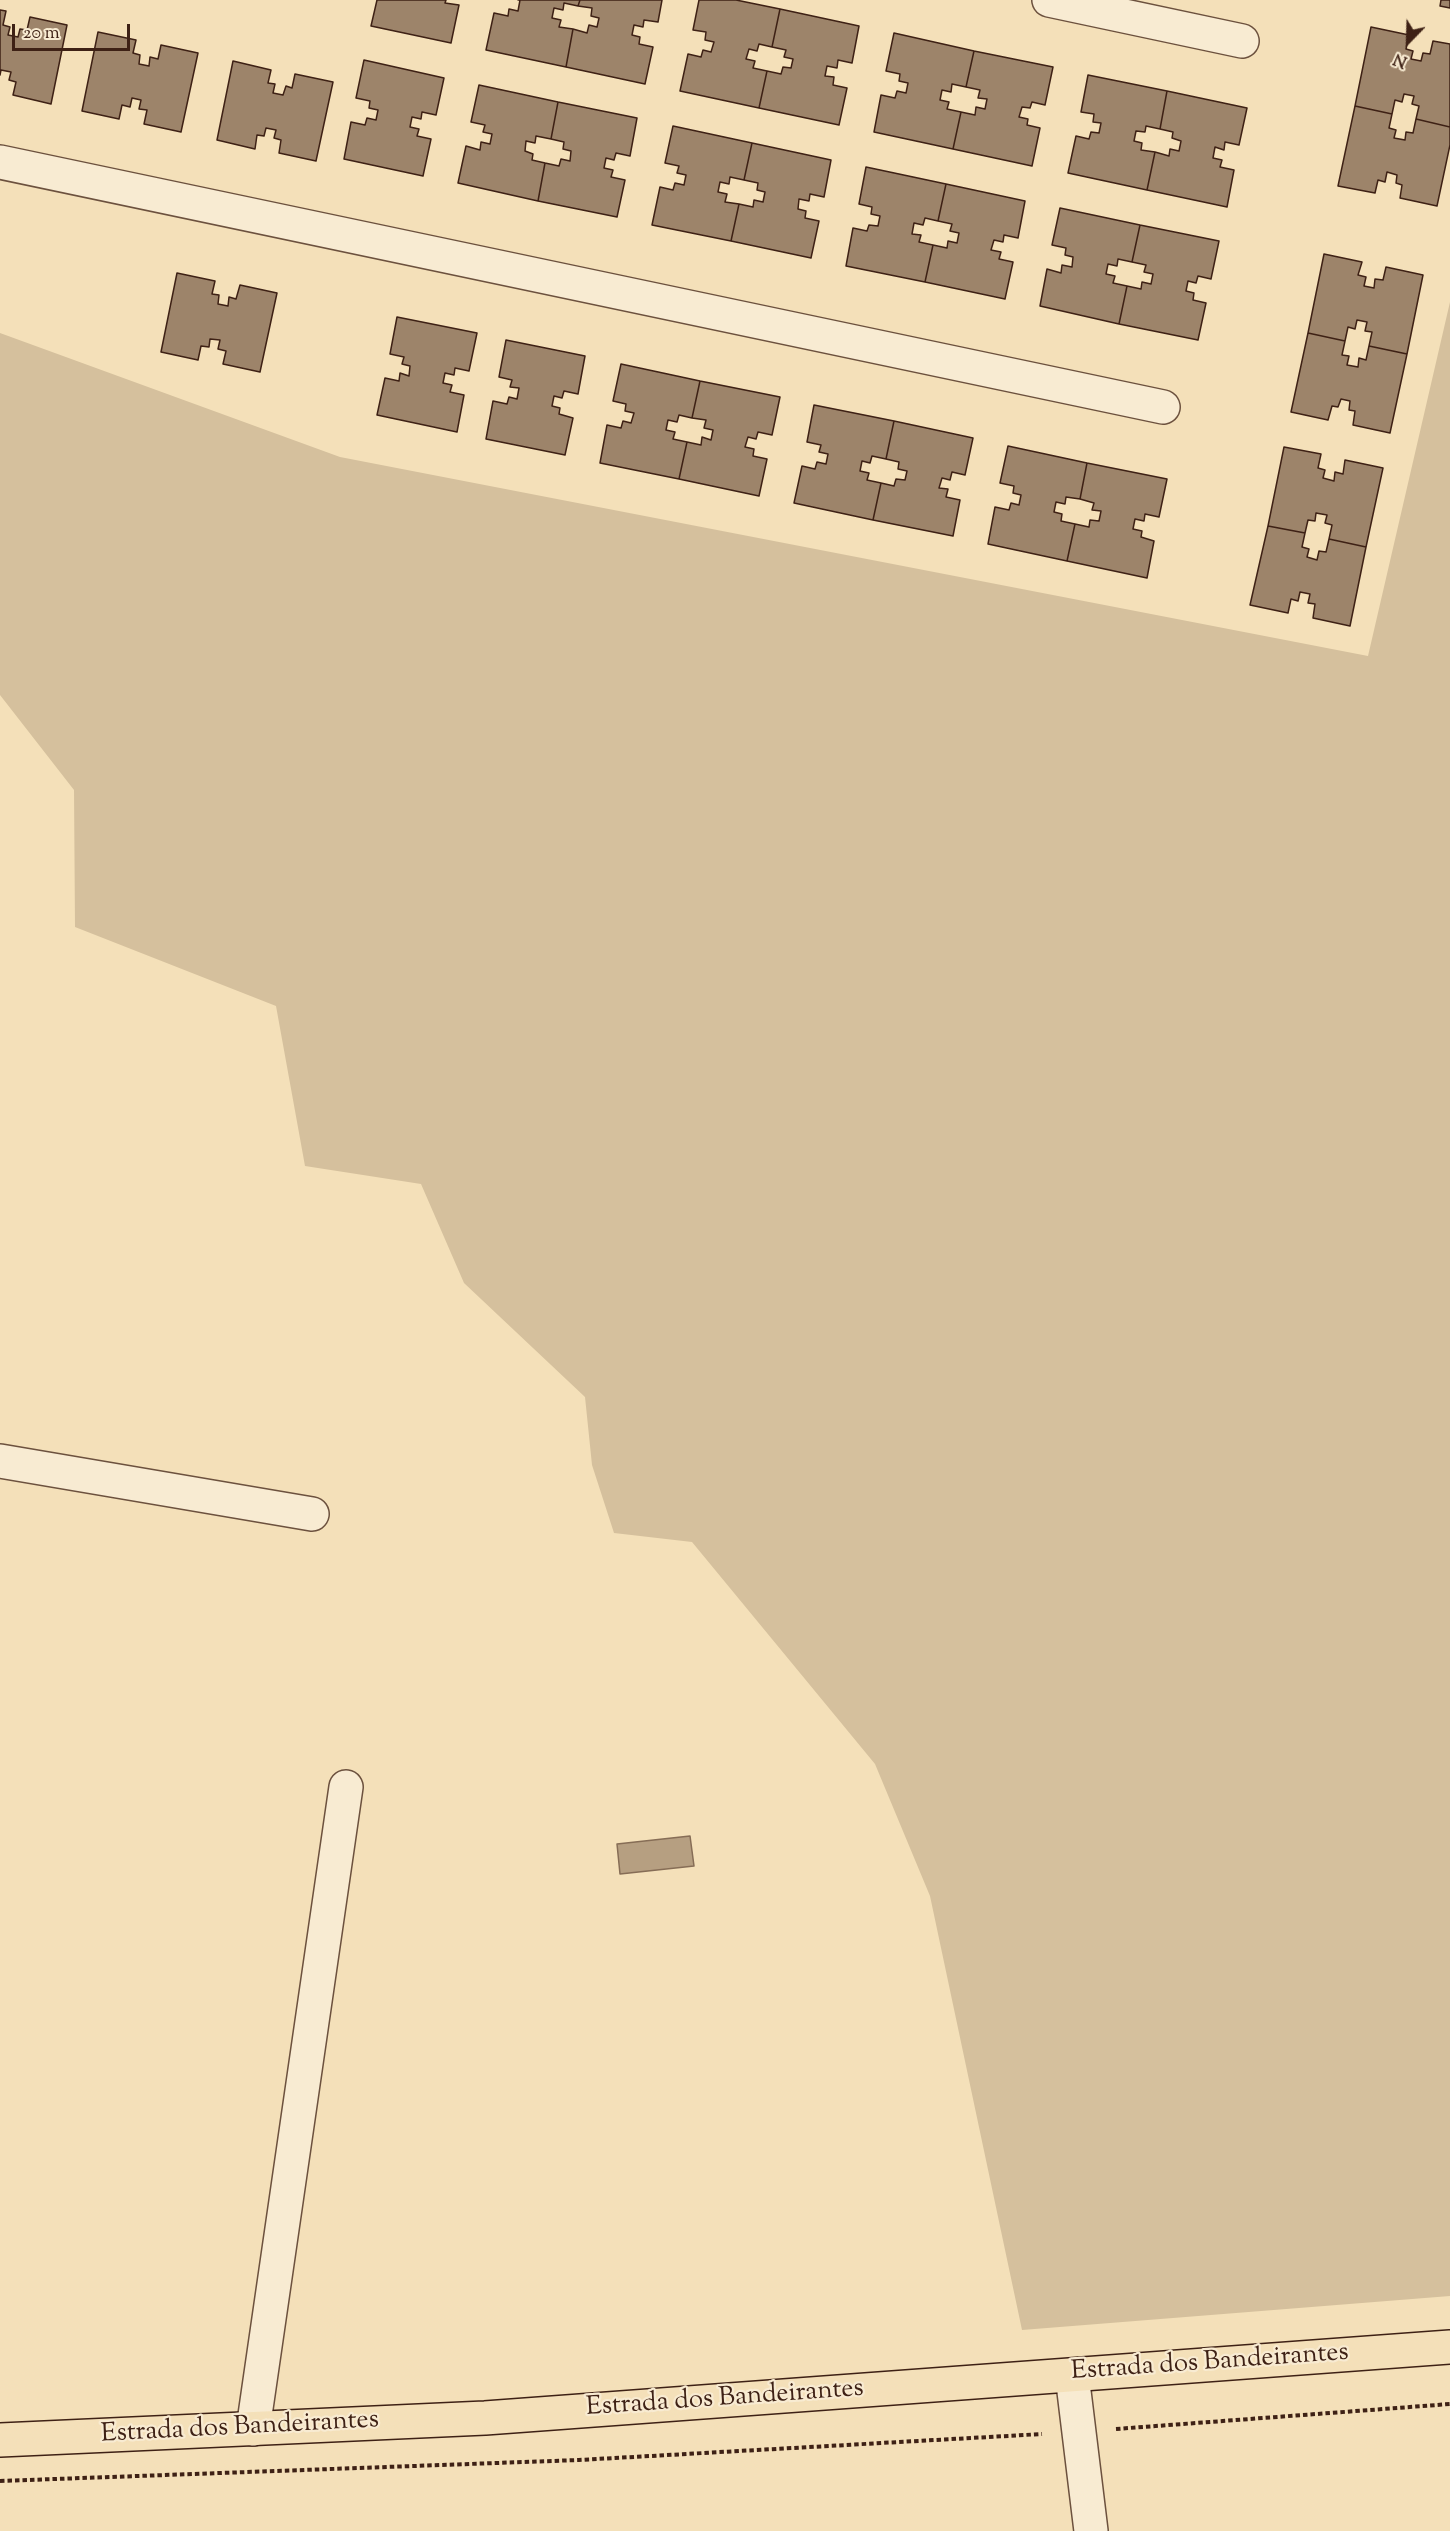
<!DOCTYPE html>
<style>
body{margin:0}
#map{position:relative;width:1450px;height:2531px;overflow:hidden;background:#f4e0b9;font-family:"Sorts Mill Goudy",serif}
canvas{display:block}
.north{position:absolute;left:1378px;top:12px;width:60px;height:60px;-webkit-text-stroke:4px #f8ebd2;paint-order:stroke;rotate:203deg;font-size:16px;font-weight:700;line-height:24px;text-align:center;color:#3e2115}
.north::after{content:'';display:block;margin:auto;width:21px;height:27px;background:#3e2115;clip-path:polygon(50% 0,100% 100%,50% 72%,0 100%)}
.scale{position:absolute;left:12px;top:24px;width:118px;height:27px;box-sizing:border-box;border:3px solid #3e2115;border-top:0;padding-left:8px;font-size:18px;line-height:21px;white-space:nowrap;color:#3e2115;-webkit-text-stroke:4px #f8ebd2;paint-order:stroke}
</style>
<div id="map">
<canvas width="1450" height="2531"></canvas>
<div class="north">N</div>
<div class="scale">20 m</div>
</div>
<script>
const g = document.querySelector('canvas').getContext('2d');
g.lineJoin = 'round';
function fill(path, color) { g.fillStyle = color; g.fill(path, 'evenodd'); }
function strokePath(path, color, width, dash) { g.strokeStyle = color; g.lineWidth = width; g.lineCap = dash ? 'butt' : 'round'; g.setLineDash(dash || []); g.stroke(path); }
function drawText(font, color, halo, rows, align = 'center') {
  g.font = font + ' "Sorts Mill Goudy",serif'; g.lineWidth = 4.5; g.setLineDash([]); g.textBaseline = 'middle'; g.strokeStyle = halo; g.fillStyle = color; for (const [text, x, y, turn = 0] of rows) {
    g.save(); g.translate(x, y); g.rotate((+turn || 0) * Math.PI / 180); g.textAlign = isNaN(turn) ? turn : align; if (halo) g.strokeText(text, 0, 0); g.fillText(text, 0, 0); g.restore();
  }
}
fill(new Path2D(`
 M 1450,302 L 1450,2296 L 1022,2330 L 930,1896 L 875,1764 L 692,1542 L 614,1533 L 592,1465 L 585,1397 L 464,1283 L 421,1184 L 305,1166 L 276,1006 L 75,927 L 74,790 L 0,695 L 0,333 L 340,457 L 1368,656 Z`), '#d5c09d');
const water = new Path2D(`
 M 690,1836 L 694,1866 L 620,1874 L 617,1844 Z`);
fill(water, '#b69f81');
strokePath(water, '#866d56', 1.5);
const building = new Path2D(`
 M 377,0 L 446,0 L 445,3 L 459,5 L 451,43 L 371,26 Z
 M 518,0 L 580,0 L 578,6 L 564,3 L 563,10 L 554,8 L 552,18 L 561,20 L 559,27 L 573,29 L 566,67 L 486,50 L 494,13 L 508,16 L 509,9 L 518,11 L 520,0 Z
 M 580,0 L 662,0 L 658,22 L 644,20 L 643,27 L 634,25 L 632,35 L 640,37 L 639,44 L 653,47 L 645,84 L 566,67 L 573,29 L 587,33 L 589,25 L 597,27 L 599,18 L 591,16 L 592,8 L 578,6 Z
 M 699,0 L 736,0 L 780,9 L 772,47 L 759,44 L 757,51 L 749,49 L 746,59 L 755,61 L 753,68 L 767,71 L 759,108 L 680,91 L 688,54 L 701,57 L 703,50 L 711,52 L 714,42 L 705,40 L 706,32 L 693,30 Z
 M 1441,0 L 1450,0 L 1450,8 L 1440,6 Z
 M 780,9 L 859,26 L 852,63 L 838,60 L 837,68 L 827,66 L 825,76 L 834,77 L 833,85 L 847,88 L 839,125 L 759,108 L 767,71 L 781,74 L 783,67 L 791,68 L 793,59 L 784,57 L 786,50 L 772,47 Z
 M 0,10 L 6,11 L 3,25 L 10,27 L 8,35 L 18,37 L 20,29 L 27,30 L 30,17 L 67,25 L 51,104 L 13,95 L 16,82 L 9,80 L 11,72 L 1,70 L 0,75 Z
 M 1371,27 L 1409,35 L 1406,49 L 1413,51 L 1411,59 L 1421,61 L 1423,53 L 1430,54 L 1433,41 L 1450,44 L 1450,127 L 1416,119 L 1419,106 L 1412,104 L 1414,96 L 1404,94 L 1402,102 L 1395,100 L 1392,114 L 1355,106 Z
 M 98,32 L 136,40 L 133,53 L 140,55 L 139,64 L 149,66 L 150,57 L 158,59 L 161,45 L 198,53 L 181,132 L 144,124 L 147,110 L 139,109 L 141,100 L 132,98 L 130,107 L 122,105 L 119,119 L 82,111 Z
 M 894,33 L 974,51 L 966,87 L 952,84 L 951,92 L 942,90 L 940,100 L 949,102 L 947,109 L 961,112 L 953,149 L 874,132 L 881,95 L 895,98 L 897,91 L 906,93 L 908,83 L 899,81 L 900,74 L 886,71 Z
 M 974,51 L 1053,67 L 1045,105 L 1032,102 L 1030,108 L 1022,107 L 1019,117 L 1028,119 L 1027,125 L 1040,128 L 1032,166 L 953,149 L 961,112 L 975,115 L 976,107 L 985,109 L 987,99 L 978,98 L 980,90 L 966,87 Z
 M 364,60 L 444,78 L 436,115 L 422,112 L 421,119 L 412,117 L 410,127 L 419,129 L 417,136 L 431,139 L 423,176 L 344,159 L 351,122 L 365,125 L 367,118 L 376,120 L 378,110 L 369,108 L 370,101 L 356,98 Z
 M 233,61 L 271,70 L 268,83 L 275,84 L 273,93 L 283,95 L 286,86 L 292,88 L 295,74 L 333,82 L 316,161 L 279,153 L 281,140 L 274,138 L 276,130 L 266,128 L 264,136 L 257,135 L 255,149 L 217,140 Z
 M 1088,75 L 1167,91 L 1160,129 L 1146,126 L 1145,132 L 1136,131 L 1134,141 L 1142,143 L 1141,150 L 1155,152 L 1147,190 L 1068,173 L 1076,136 L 1089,139 L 1091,132 L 1099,133 L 1101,123 L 1093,122 L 1094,114 L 1081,112 Z
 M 479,85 L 558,102 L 551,139 L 536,136 L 535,143 L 526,141 L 525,151 L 533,154 L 532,160 L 545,163 L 538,201 L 458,183 L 466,146 L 480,150 L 481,142 L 490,144 L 492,134 L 483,132 L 485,125 L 471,122 Z
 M 1167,91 L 1247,108 L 1239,145 L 1225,142 L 1224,150 L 1215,147 L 1213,158 L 1222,160 L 1220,167 L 1234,170 L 1227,207 L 1147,190 L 1155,152 L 1169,156 L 1170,149 L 1179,151 L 1181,141 L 1172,138 L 1173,132 L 1160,129 Z
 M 558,102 L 637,118 L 630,156 L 616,153 L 614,160 L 606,158 L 604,168 L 613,170 L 611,177 L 625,180 L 617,217 L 538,201 L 545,163 L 559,166 L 561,159 L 570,161 L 571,151 L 563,149 L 564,142 L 551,139 Z
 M 1355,106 L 1392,114 L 1389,128 L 1396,130 L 1394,138 L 1405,140 L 1406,132 L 1413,133 L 1416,119 L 1450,127 L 1450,145 L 1437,206 L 1400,198 L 1402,185 L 1396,183 L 1397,175 L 1387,172 L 1385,182 L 1378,180 L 1375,193 L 1338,186 Z
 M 673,126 L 752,143 L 744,180 L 730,177 L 729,184 L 720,182 L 718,192 L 727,194 L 725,202 L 739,204 L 731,241 L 652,225 L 660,187 L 673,190 L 675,183 L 684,185 L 686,175 L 677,173 L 679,166 L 665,163 Z
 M 752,143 L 831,160 L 824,197 L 810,194 L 809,201 L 799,199 L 798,209 L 806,211 L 805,218 L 819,221 L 811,258 L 731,241 L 739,204 L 753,207 L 754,200 L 763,202 L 765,192 L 757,190 L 758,183 L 744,180 Z
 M 866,167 L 946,184 L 938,221 L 925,218 L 923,225 L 914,223 L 912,234 L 921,235 L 919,242 L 933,245 L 925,282 L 846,266 L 853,228 L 867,231 L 869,225 L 878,226 L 880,216 L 871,214 L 872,207 L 859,204 Z
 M 946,184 L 1025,201 L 1018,238 L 1004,235 L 1003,242 L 994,240 L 991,250 L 1001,252 L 999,259 L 1013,262 L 1005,299 L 925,282 L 933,245 L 947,248 L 948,241 L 957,243 L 959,233 L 950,231 L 952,224 L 938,221 Z
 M 1060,208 L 1140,225 L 1132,262 L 1118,259 L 1117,266 L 1108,264 L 1106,274 L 1115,276 L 1113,283 L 1127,286 L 1119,324 L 1040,306 L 1047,269 L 1061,273 L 1062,265 L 1072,267 L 1073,257 L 1065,255 L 1066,248 L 1052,245 Z
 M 1140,225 L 1219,241 L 1211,279 L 1198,276 L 1196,283 L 1188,281 L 1186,291 L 1194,293 L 1193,300 L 1206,303 L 1198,340 L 1119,324 L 1127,286 L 1141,289 L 1142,282 L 1151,284 L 1153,274 L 1144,272 L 1146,265 L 1132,262 Z
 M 1324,254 L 1362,262 L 1358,275 L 1366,277 L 1364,286 L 1374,288 L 1375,279 L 1383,280 L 1386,267 L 1423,275 L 1407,354 L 1369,346 L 1372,332 L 1365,331 L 1367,322 L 1357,320 L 1355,329 L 1348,327 L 1345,341 L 1308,333 Z
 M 177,273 L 215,281 L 212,294 L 219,295 L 218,304 L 228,306 L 229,297 L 236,299 L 240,285 L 277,293 L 260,372 L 223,364 L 226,351 L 218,349 L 220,340 L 210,339 L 209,347 L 201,346 L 198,360 L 161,352 Z
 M 397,317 L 477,333 L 469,371 L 455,368 L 454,375 L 445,373 L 443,383 L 452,385 L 450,392 L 464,395 L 457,432 L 377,415 L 385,378 L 399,381 L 400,373 L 409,376 L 410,366 L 402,364 L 404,357 L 390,354 Z
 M 1308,333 L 1345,341 L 1342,355 L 1349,356 L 1347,365 L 1358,367 L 1359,358 L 1366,360 L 1369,346 L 1407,354 L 1390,433 L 1353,425 L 1355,411 L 1349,410 L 1350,401 L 1341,399 L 1338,407 L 1332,406 L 1328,420 L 1291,412 Z
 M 506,340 L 585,356 L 578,394 L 564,391 L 562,398 L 554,396 L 552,406 L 560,408 L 559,414 L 573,418 L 565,455 L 486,439 L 493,401 L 507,404 L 509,397 L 517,399 L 519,388 L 510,387 L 512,380 L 499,377 Z
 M 621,364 L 700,381 L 692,418 L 679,415 L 677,422 L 668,420 L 666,430 L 675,432 L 673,439 L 687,442 L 679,479 L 600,463 L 607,425 L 621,428 L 623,421 L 631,423 L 634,413 L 625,411 L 626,404 L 613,401 Z
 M 700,381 L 780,397 L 772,435 L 758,432 L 756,439 L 748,437 L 745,447 L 754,449 L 753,456 L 767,459 L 759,496 L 679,479 L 687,442 L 701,445 L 702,437 L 711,440 L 713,430 L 704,428 L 706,420 L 692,418 Z
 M 814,405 L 894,421 L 886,459 L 872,456 L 870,463 L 862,461 L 860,471 L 869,473 L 867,480 L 881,483 L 873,520 L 794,503 L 802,466 L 815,469 L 817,462 L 826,464 L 828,454 L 819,452 L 821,445 L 807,442 Z
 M 894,421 L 973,438 L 965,475 L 952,472 L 950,480 L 942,478 L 939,488 L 948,489 L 946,497 L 960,500 L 953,536 L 873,520 L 881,483 L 894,486 L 896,479 L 905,480 L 907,471 L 898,469 L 899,462 L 886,459 Z
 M 1008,446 L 1087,463 L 1080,499 L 1066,497 L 1065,504 L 1056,502 L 1054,512 L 1062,514 L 1061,521 L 1075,524 L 1067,561 L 988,544 L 995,507 L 1009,510 L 1011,503 L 1019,505 L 1021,495 L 1013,493 L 1014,486 L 1000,483 Z
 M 1284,447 L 1321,454 L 1318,468 L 1325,470 L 1323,478 L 1334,481 L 1335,472 L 1343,474 L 1345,460 L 1383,468 L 1366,547 L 1329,539 L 1332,525 L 1325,523 L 1327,515 L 1316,513 L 1315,521 L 1308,520 L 1305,533 L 1268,526 Z
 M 1087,463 L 1167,479 L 1159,517 L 1145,514 L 1144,521 L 1135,519 L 1133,529 L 1142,531 L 1141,537 L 1154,541 L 1147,578 L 1067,561 L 1075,524 L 1089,527 L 1090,520 L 1099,521 L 1101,511 L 1092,510 L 1094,503 L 1080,499 Z
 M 1268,526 L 1305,533 L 1302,547 L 1309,549 L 1307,557 L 1317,560 L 1319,551 L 1326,552 L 1329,539 L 1366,547 L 1350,626 L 1313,618 L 1315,604 L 1308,603 L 1310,594 L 1300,592 L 1298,601 L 1291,599 L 1288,613 L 1250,605 Z`);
fill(building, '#9d846a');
strokePath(building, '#3e2115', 1.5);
const minor = new Path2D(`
 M 1049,0 L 1242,41
 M 0,162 L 1163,407
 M 0,1461 L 312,1514
 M 1072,2375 L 1091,2531
 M 253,2429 L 346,1787`);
const major = new Path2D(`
 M 0,2440 L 485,2418 L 1450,2347`);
strokePath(minor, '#6c513e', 36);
strokePath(major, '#3e2115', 36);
strokePath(new Path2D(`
 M 1116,2429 L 1450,2404
 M 0,2481 L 579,2460 L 1042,2434`), '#3e2115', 4, [4.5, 3]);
strokePath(minor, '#f8ebd2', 33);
strokePath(major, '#f4e0b9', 33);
drawText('26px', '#3e2115', '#f8ebd2', [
 ["Estrada dos Bandeirantes",1210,2364,-4],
 ["Estrada dos Bandeirantes",725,2400,-4],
 ["Estrada dos Bandeirantes",240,2429,-3]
]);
</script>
